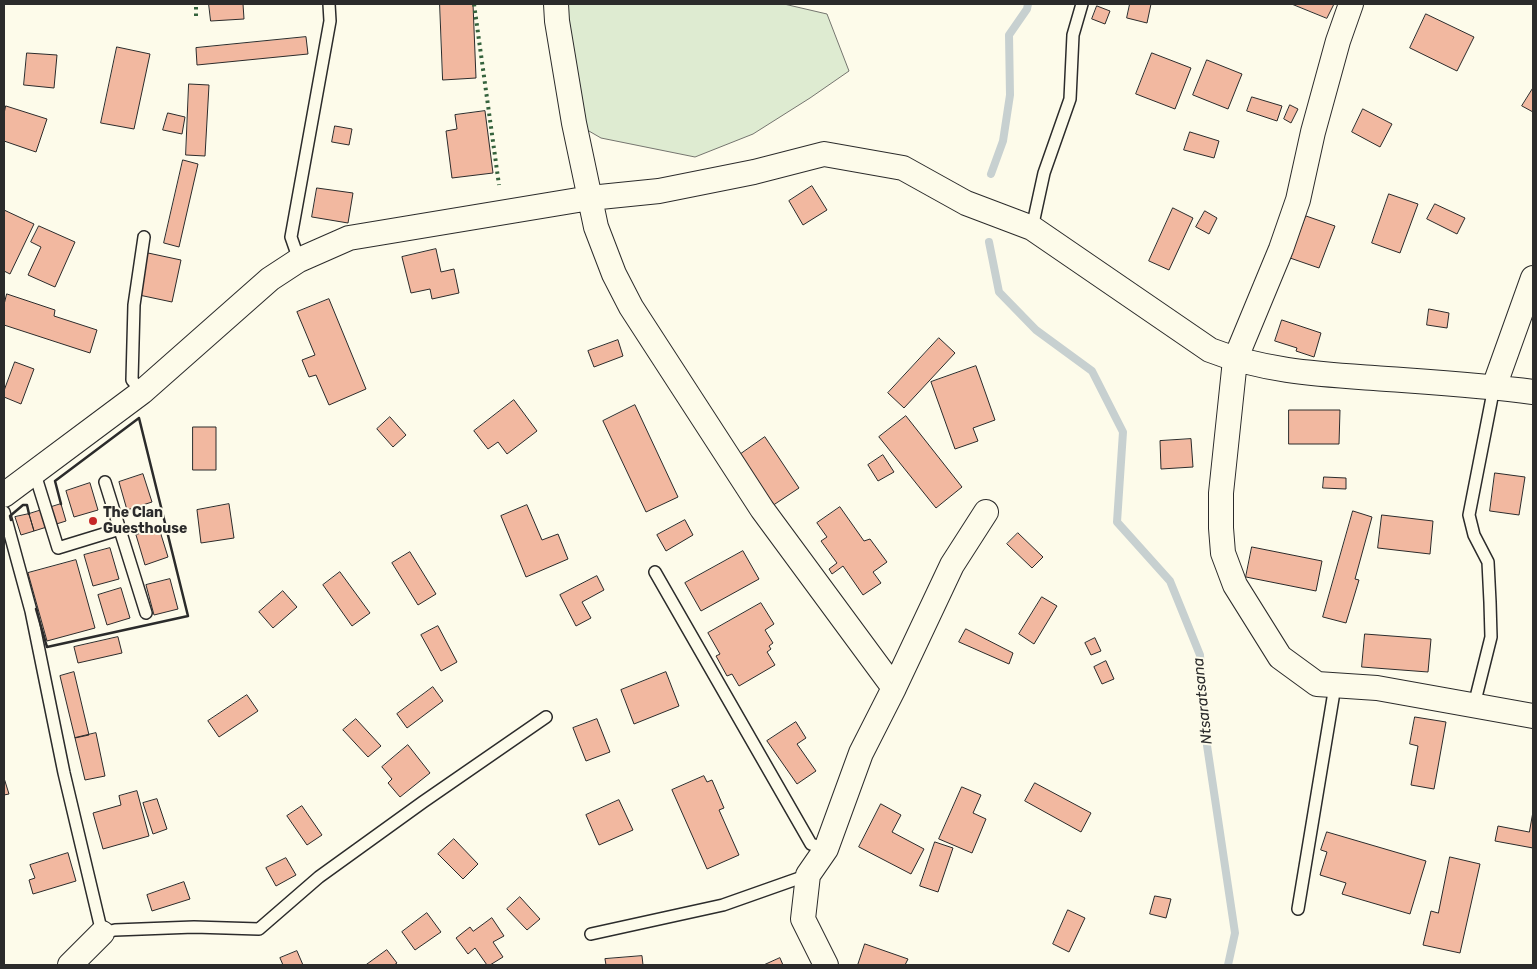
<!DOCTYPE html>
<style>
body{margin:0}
#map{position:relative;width:1537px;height:969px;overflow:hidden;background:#fdfbea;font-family:Rubik,sans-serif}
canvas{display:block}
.frame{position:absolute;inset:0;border:5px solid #2b2b2b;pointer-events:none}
</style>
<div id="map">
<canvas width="1537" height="969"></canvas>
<div class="frame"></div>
</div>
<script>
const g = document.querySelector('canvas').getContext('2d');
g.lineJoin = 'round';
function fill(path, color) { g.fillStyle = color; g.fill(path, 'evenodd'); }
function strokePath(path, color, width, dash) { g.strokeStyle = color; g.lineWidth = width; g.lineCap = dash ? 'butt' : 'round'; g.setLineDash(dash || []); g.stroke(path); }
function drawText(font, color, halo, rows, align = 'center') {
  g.font = font + ' Rubik,sans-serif'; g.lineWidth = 4; g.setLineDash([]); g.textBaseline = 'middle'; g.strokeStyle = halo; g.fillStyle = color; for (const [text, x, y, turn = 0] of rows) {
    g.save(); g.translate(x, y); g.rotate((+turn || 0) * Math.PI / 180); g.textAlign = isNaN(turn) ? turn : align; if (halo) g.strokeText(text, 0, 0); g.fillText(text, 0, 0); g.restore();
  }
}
const green = new Path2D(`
 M 562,4 L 784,4 L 827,14 L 849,71 L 810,98 L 753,134 L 695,157 L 601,138 L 582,127 Z`);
fill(green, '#deebd1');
strokePath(green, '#74746e', 1);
strokePath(new Path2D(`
 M 991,174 L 1003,141 L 1010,95 L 1009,35 L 1027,9 L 1028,4
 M 989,242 L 999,292 L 1036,330 L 1092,371 L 1123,432 L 1117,522 L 1170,581 L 1200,655 L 1205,732 L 1235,933 L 1228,965`), '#c7d0d0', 8);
const building = new Path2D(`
 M 209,4 L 243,4 L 244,19 L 211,21 Z
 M 440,4 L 473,4 L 476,78 L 443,80 Z
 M 1130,4 L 1151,4 L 1147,23 L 1127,18 Z
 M 1292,4 L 1334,4 L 1327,18 Z
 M 1097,6 L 1110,11 L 1105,24 L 1092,19 Z
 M 1426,14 L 1474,37 L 1457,71 L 1410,48 Z
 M 306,37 L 308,54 L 197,65 L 196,48 Z
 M 117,47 L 150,54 L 134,129 L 101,123 Z
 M 27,53 L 57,55 L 54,88 L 24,85 Z
 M 1152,53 L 1191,68 L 1175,109 L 1136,94 Z
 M 1207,60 L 1242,74 L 1228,109 L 1193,95 Z
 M 189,84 L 209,85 L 205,156 L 186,155 Z
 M 1533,88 L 1533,112 L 1522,106 Z
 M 1252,97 L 1282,106 L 1277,121 L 1247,111 Z
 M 1290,105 L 1298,109 L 1291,123 L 1284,119 Z
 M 6,106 L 47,119 L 36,152 L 4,141 L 4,114 Z
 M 1363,109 L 1392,124 L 1380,147 L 1352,132 Z
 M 485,111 L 493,173 L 452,178 L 446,131 L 457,129 L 455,115 Z
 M 168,113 L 185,117 L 182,134 L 163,130 Z
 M 335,126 L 352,129 L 349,145 L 332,142 Z
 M 1190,132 L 1219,141 L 1214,158 L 1184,150 Z
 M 183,160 L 198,164 L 179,247 L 164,243 Z
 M 812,186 L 827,210 L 803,225 L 789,201 Z
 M 317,188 L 353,193 L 348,223 L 312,217 Z
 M 1389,194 L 1418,204 L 1400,253 L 1372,243 Z
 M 1435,204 L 1465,218 L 1457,234 L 1427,219 Z
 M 1173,208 L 1193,218 L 1169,270 L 1149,261 Z
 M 4,210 L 34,224 L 10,274 L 4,271 Z
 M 1205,211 L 1217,218 L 1209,234 L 1196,227 Z
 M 1306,216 L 1335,226 L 1319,268 L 1290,258 Z
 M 39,226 L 75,242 L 55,287 L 28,275 L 41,247 L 31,242 Z
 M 436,249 L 441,272 L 454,269 L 459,293 L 432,299 L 430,289 L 411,293 L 402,257 Z
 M 148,253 L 181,260 L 172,302 L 139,295 Z
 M 7,294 L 55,310 L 54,316 L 97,330 L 90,353 L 4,325 L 4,305 Z
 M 329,299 L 366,389 L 329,405 L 316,375 L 309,377 L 302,360 L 315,355 L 297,312 Z
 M 1429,309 L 1449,313 L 1447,328 L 1427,325 Z
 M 1282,320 L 1321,333 L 1314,357 L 1296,351 L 1297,348 L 1275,341 Z
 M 939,338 L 955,353 L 904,408 L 888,393 Z
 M 618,340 L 623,356 L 594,367 L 588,351 Z
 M 15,362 L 34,369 L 21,404 L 4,397 L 4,391 Z
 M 976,366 L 995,420 L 973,428 L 978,441 L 955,449 L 931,382 Z
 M 514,400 L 537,431 L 507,454 L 498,442 L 488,449 L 474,431 Z
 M 635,405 L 678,497 L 646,512 L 603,421 Z
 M 1289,410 L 1340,410 L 1339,444 L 1289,444 Z
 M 906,416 L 962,487 L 936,508 L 879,437 Z
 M 390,417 L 406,435 L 393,447 L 377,429 Z
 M 193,427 L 216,427 L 216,470 L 193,470 Z
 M 765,437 L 799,488 L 772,506 L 738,456 Z
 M 1191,439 L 1193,467 L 1161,469 L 1160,441 Z
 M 883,455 L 894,472 L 878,481 L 868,465 Z
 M 1495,473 L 1525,477 L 1519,515 L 1490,511 Z
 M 143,474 L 152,502 L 127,510 L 119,482 Z
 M 1324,477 L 1346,478 L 1346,489 L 1323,488 Z
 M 90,483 L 98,510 L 74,517 L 66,491 Z
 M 61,504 L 66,521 L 34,531 L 29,514 Z
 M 229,504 L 234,538 L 201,543 L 197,510 Z
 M 527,505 L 542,540 L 558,534 L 568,559 L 526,577 L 501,516 Z
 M 840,507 L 864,541 L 870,539 L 887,562 L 873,572 L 881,583 L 863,595 L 843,566 L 832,574 L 829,569 L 837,563 L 821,541 L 827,537 L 817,523 Z
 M 1353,511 L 1372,517 L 1355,579 L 1359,580 L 1346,623 L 1323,617 Z
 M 29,514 L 34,531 L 21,535 L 15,517 Z
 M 1382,515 L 1433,521 L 1430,554 L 1378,548 Z
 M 685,520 L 693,535 L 666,551 L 657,535 Z
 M 159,528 L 168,557 L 145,565 L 136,535 Z
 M 1018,533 L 1043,557 L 1032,568 L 1007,544 Z
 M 1252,547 L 1322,561 L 1316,591 L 1246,577 Z
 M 110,548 L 119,579 L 93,586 L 84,555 Z
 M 743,551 L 759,579 L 701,611 L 685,583 Z
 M 410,552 L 436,594 L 418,605 L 392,563 Z
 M 76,560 L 95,628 L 47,641 L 28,573 Z
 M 340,572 L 370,613 L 352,626 L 323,585 Z
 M 597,576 L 604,590 L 582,602 L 591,618 L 576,626 L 560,595 Z
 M 170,579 L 178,609 L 154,615 L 146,585 Z
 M 121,588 L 130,618 L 107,625 L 98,595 Z
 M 283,591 L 297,607 L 273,628 L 259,612 Z
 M 1042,597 L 1057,606 L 1034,644 L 1019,634 Z
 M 761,603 L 774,624 L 765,630 L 773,643 L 769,646 L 771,649 L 767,652 L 775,665 L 739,686 L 732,674 L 727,676 L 716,656 L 720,654 L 708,633 Z
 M 438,626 L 457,662 L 441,671 L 421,635 Z
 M 966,629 L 1013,653 L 1009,664 L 959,642 Z
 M 1365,634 L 1431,639 L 1428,672 L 1362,667 Z
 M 118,637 L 122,653 L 78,663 L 74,647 Z
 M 1095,638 L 1101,651 L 1091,655 L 1085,643 Z
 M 1106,661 L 1114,679 L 1102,684 L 1094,667 Z
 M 74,672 L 89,735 L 75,738 L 60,676 Z
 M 666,672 L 679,706 L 634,724 L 621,690 Z
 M 433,687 L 443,701 L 407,728 L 397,714 Z
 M 247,695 L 258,711 L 219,737 L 208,721 Z
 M 1415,717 L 1446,722 L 1434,789 L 1411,785 L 1418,746 L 1410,744 Z
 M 356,719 L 381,746 L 368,757 L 343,730 Z
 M 597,719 L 610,752 L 586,761 L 573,728 Z
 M 796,722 L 806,738 L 797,744 L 816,771 L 797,784 L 767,741 Z
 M 96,733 L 105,776 L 85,780 L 75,738 Z
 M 408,745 L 430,773 L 400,797 L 388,783 L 392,779 L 382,767 Z
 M 704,776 L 707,782 L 712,780 L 724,808 L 719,810 L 739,855 L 707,869 L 672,790 Z
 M 4,778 L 9,794 L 4,795 Z
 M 1035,783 L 1091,813 L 1081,832 L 1025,801 Z
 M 962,787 L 981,795 L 973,813 L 986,819 L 972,853 L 939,839 Z
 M 137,791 L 149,836 L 103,849 L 93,813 L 121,805 L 119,796 Z
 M 157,799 L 167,829 L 153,834 L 143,803 Z
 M 619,800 L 633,830 L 599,845 L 586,815 Z
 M 881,804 L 901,815 L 892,832 L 924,849 L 911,874 L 859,847 Z
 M 302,806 L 322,835 L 307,845 L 287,816 Z
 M 1533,812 L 1533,848 L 1495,841 L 1498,826 L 1529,832 Z
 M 1327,832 L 1426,861 L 1410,914 L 1342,894 L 1346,883 L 1320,875 L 1327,852 L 1321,850 Z
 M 454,839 L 478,864 L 463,879 L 438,854 Z
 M 935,842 L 953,848 L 938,892 L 920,886 Z
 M 68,853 L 76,881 L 33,894 L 29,880 L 35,878 L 30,865 Z
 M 1450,857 L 1480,864 L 1460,953 L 1423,945 L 1431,911 L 1438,913 Z
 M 286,858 L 296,875 L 276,886 L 266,868 Z
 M 184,882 L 190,899 L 152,911 L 147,895 Z
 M 1155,896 L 1171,899 L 1166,918 L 1150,914 Z
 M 520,897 L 540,919 L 527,930 L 507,909 Z
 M 1068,910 L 1085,918 L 1069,952 L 1053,944 Z
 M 427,913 L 441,932 L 415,950 L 402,932 Z
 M 492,918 L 504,936 L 493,942 L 503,957 L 490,965 L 487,965 L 475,948 L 468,954 L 456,938 L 470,927 L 473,931 Z
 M 865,944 L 908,959 L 905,965 L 858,965 Z
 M 387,950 L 397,963 L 394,965 L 366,965 Z
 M 297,951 L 303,965 L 283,965 L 280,958 Z
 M 642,956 L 643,965 L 606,965 L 605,959 Z
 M 780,958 L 783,965 L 764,965 Z`);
fill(building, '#f2b8a0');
strokePath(building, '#2b2b2b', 1);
const lane = new Path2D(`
 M 1032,228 L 1044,173 L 1070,99 L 1073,35 L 1082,4
 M 299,260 L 291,237 L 330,21 L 329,4
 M 142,392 L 132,380 L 134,305 L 144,237
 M 34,471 L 58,548 L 120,529
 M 105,482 L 146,613
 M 4,512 L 31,611 L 64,773 L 102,933 L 115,930 L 194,927 L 259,929 L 319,877 L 423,802 L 546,717
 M 655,572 L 811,844 L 826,849
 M 1474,705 L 1491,637 L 1490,602 L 1488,562 L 1474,535 L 1469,515 L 1494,387
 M 1298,909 L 1335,686
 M 591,934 L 723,905 L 808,875`);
const street = new Path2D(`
 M 556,4 L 557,21 L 574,123 L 596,227 L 614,274 L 631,307 L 762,509 L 894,688
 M 1351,4 L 1338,41 L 1313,132 L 1298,200 L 1281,249 L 1235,360 L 1221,493 L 1221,528 L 1223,553 L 1235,585 L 1280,657 L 1317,684 L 1377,688 L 1533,716
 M 1494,387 L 1533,278
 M 4,495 L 142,392 L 270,279 L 299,260 L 349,238 L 590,198 L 659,191 L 754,172 L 824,154 L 903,168 L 966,203 L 1032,228 L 1210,350 C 1263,371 1318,374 1374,378 C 1427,382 1480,385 1533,392
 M 70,965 L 102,933
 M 826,965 L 803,919 L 808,875 L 826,849 L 861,753 L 894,688 L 952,565 L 986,512`);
strokePath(lane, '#2b2b2b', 14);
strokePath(street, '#2b2b2b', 26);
strokePath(lane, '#fdfbea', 11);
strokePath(street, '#fdfbea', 24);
strokePath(new Path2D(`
 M 474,4 L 499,185
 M 196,16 L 196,4`), '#34623c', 4, [2.5, 4]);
strokePath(new Path2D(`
 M 11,520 L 10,516 L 23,505 L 27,505 L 29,514
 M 36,609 L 47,647 L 188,616 L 139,418 L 55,481 L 61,504`), '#2b2b2b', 2.5);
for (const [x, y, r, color] of [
 [93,521,5,"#c62828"]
]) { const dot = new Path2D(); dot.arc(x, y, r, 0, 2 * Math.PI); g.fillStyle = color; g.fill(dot); strokePath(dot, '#fdfbea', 2); }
drawText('bold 14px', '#2b2b2b', '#fdfbea', [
 ["The Clan",103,513],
 ["Guesthouse",103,529]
], 'left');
drawText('italic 15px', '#2b2b2b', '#fdfbea', [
 ["Ntsaratsana",1203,701,-96]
]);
</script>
